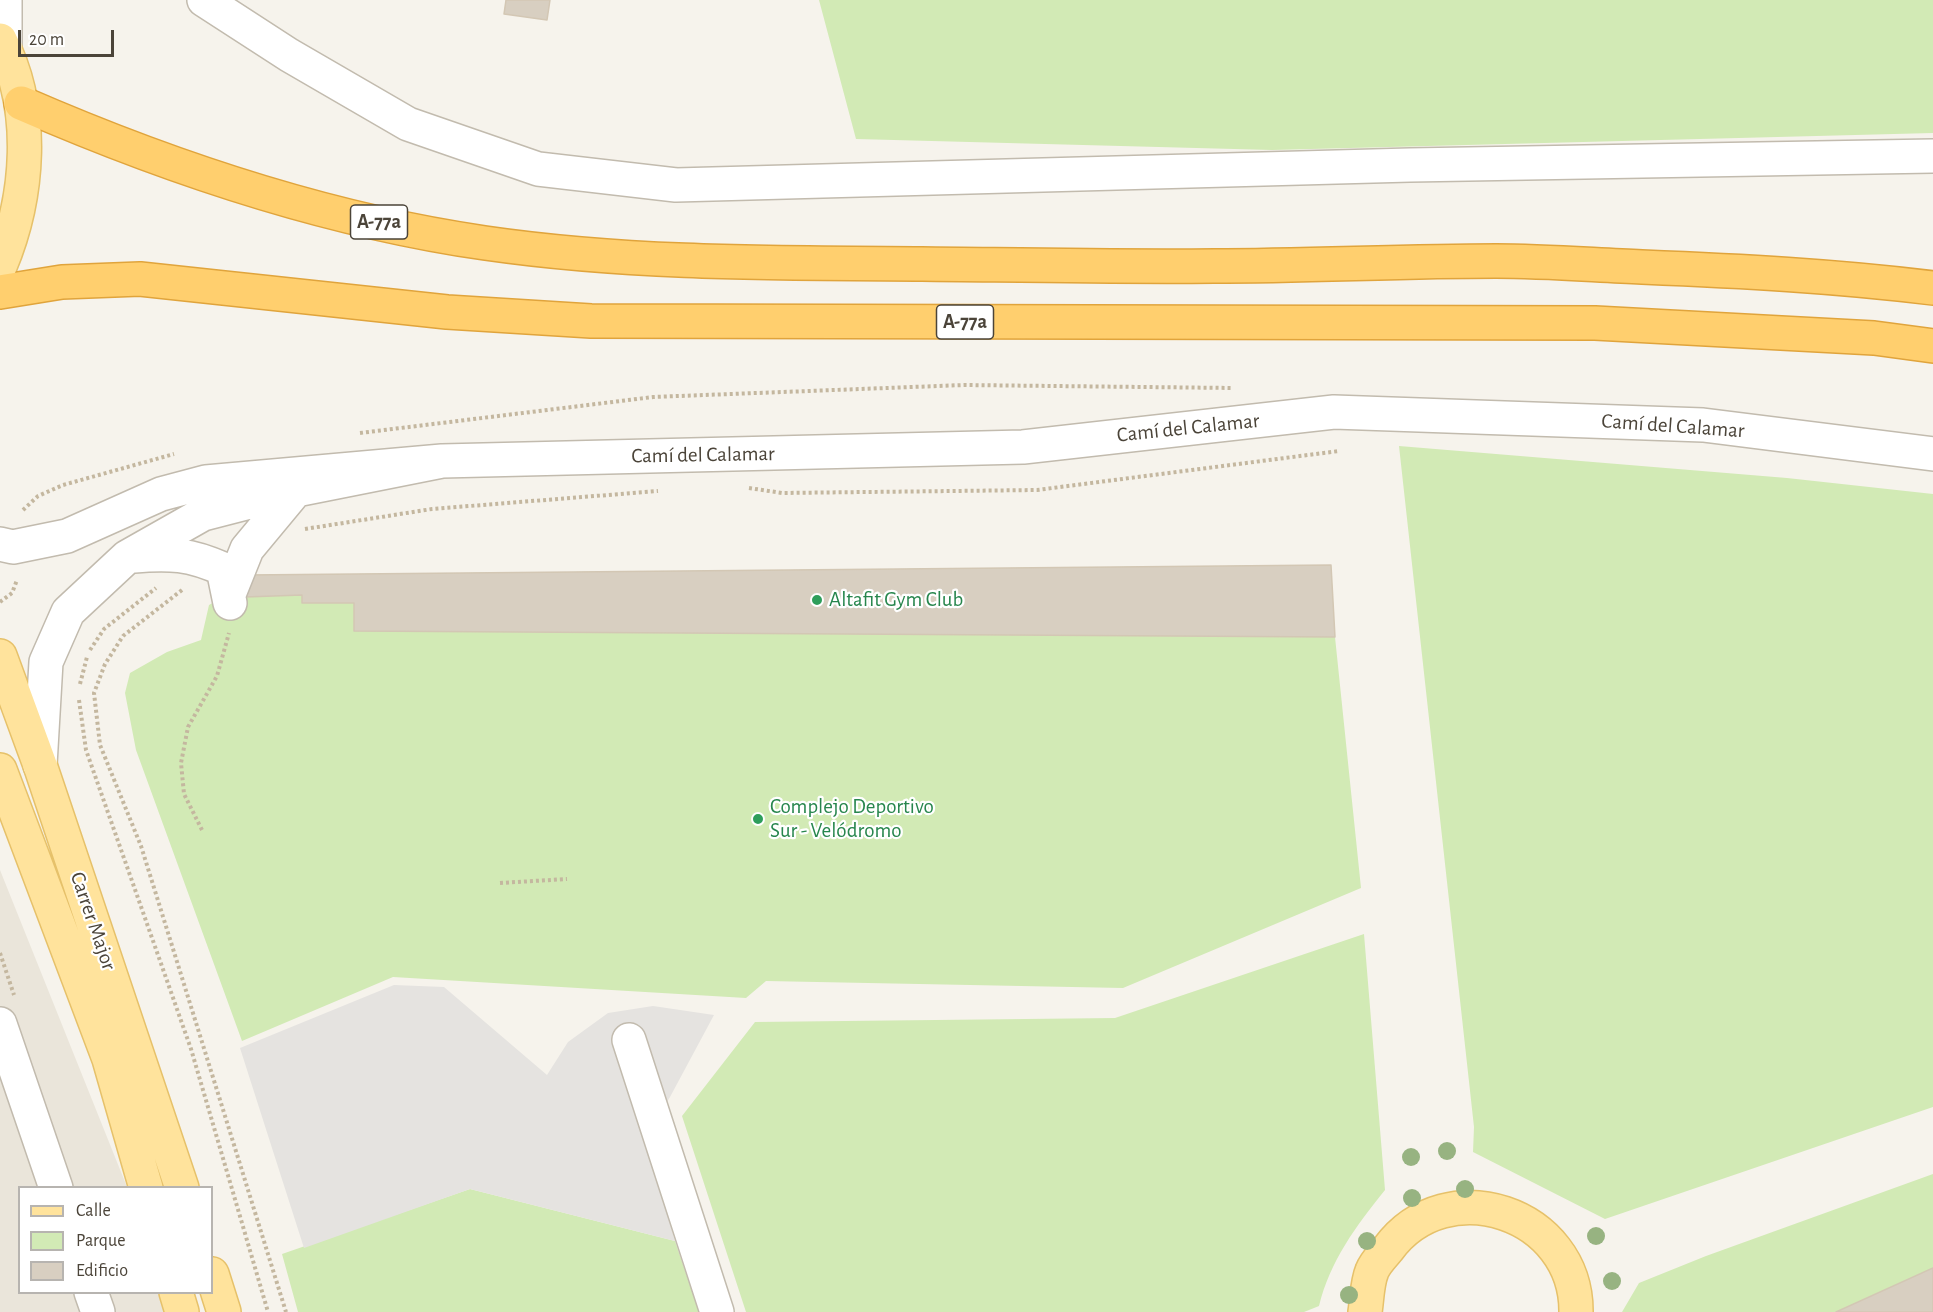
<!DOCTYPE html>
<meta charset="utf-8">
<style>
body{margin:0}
#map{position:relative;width:1933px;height:1312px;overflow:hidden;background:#f6f3ec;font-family:"Alegreya Sans",sans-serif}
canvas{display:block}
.legend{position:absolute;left:18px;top:1186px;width:195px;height:108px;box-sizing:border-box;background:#fff;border:2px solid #b7b4b0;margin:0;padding:8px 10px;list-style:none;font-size:18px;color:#4b4439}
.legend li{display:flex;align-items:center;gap:12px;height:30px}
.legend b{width:30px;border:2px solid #b7b4b0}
.scale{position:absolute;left:18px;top:30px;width:96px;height:27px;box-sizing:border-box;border:3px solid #4b4439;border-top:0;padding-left:8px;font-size:18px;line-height:21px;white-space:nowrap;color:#4b4439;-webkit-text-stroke:4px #fff;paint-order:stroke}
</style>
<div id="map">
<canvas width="1933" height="1312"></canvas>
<ul class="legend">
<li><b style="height:8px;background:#ffe39c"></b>Calle</li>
<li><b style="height:16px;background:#d2eab5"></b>Parque</li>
<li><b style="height:16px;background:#d8cfc1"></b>Edificio</li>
</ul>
<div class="scale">20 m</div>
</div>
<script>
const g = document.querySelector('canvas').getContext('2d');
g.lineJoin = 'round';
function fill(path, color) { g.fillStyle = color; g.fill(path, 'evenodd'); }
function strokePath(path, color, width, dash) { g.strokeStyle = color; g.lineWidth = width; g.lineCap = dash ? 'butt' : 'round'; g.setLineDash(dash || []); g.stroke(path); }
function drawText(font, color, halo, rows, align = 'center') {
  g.font = font + ' "Alegreya Sans",sans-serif'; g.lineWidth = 4.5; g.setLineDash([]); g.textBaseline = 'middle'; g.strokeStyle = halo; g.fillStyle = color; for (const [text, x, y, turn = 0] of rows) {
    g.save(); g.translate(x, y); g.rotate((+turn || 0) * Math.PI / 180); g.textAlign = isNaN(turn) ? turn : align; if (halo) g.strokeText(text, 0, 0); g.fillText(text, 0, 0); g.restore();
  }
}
fill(new Path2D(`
 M 0,870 L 127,1187 L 20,1188 L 20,1292 L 168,1293 L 176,1312 L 0,1312 Z`), '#eae5da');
fill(new Path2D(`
 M 819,0 L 1933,0 L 1933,133 L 1272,150 L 856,139 Z
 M 1399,446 L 1787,478 L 1933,494 L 1933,1107 L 1605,1219 L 1473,1152 L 1474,1127 Z
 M 1331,565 L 1335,637 L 1361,888 L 1123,988 L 766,981 L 746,998 L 393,977 L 242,1041 L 136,750 L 125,693 L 130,673 L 167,652 L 201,640 L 209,605 L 229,594 L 246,575 Z
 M 1364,934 L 1385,1190 C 1356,1226 1330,1261 1319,1306 L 1304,1312 L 746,1312 L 682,1116 L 755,1022 L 1115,1018 Z
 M 1933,1174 L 1933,1312 L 1622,1312 L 1639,1283 L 1706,1256 Z
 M 470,1189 L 675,1241 L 699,1312 L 298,1312 L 282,1254 Z`), '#d2eab5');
fill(new Path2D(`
 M 394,985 L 444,987 L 547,1075 L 568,1042 L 608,1013 L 653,1006 L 714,1015 L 670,1097 L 645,1137 L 675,1241 L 470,1189 L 304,1248 L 240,1048 Z`), '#e5e3e0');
const building = new Path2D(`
 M 506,0 L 550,0 L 547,20 L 504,14 Z
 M 1331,565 L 1335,637 L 354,631 L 354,603 L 302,603 L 302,595 L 245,597 L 246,575 Z
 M 1933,1268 L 1933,1312 L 1836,1312 Z`);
fill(building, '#d8cfc1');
strokePath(building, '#d3c7b4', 1.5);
const minor = new Path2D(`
 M 5,0 L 5,50
 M 204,0 L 289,55 L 408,124 L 538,169 L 676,185 L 1410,165 L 1933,156
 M 442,461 L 1023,447 L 1334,412 L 1703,425 L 1933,454
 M 0,544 L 13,547 L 67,536 L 161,494 L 206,482 L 442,461 L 296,490 L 203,514 L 127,557 L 68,612 L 46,662 L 40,765
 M 134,556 C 170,553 190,554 223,569 L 230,603
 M 229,594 L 247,549 L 296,490
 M 0,1024 L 56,1188
 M 629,1040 L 717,1312
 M 91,1292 L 98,1312`);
const major = new Path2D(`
 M 0,40 C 36,109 29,197 0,266
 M 0,656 L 40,765 L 182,1188
 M 0,770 L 109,1059 L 146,1188
 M 212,1274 L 224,1312
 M 176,1292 L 182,1312
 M 1365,1312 C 1367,1299 1367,1283 1372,1271 C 1375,1263 1383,1255 1388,1249 C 1447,1169 1577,1213 1576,1312`);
const highway = new Path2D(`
 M 21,103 C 168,167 325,220 485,243 C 630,264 776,263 922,264 C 1019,265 1117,267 1214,266 C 1308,266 1402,261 1496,261 C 1545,261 1593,265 1642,267 C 1740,271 1836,276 1933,288
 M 0,292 L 62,282 L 140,279 L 447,312 L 591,321 L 1595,323 L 1874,338 L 1933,346`);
strokePath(minor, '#c2bbae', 36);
strokePath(major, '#e6c16a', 36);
strokePath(highway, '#e0a43c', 36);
strokePath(new Path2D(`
 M 360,433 L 653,397 L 964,385 L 1233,388
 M 749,488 L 782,493 L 1037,490 L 1339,451
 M 23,510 L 38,496 L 63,485 L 174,454
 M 305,529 L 432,509 L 658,491
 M 182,590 L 123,636 L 105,664 L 94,693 L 100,745 L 141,846 L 286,1312
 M 0,602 L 12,593 L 17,580
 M 90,650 L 104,629 L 156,588
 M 80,684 L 87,657
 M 79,700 L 86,750 L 191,1049 L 268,1312
 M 202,830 L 184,794 L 181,763 L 188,727 L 217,676 L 229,633
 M 500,883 L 567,879
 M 0,953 L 14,995`), '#c4b79f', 4, [3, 3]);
strokePath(minor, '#fff', 33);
strokePath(major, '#ffe39c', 33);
strokePath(highway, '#ffcf6e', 33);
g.fillStyle = '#97b381';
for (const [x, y] of [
 [1447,1151],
 [1411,1157],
 [1465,1189],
 [1412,1198],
 [1596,1236],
 [1367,1241],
 [1612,1281],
 [1349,1295]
]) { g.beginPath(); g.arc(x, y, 9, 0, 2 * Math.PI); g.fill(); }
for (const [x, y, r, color] of [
 [817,600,6,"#2e9e5b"],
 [758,819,6,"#2e9e5b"]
]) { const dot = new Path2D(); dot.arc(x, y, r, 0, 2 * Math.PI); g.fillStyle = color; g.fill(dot); strokePath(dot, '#fff', 2); }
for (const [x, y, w] of [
 [379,222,57],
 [965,322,57]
]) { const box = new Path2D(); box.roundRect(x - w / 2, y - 17, w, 34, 4.5); g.fillStyle = '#fff'; g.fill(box); strokePath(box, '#4b4439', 1.5); }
drawText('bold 20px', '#4b4439', null, [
 ["A-77a",379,222],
 ["A-77a",965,322]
]);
drawText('21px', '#4b4439', '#fff', [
 ["Camí del Calamar",1673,426,4],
 ["Camí del Calamar",1188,428,-6],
 ["Camí del Calamar",703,455,-1],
 ["Carrer Major",93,921,71]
]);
drawText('21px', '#27864d', '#fff', [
 ["Altafit Gym Club",829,600],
 ["Complejo Deportivo",770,807],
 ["Sur - Velódromo",770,831]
], 'left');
</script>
